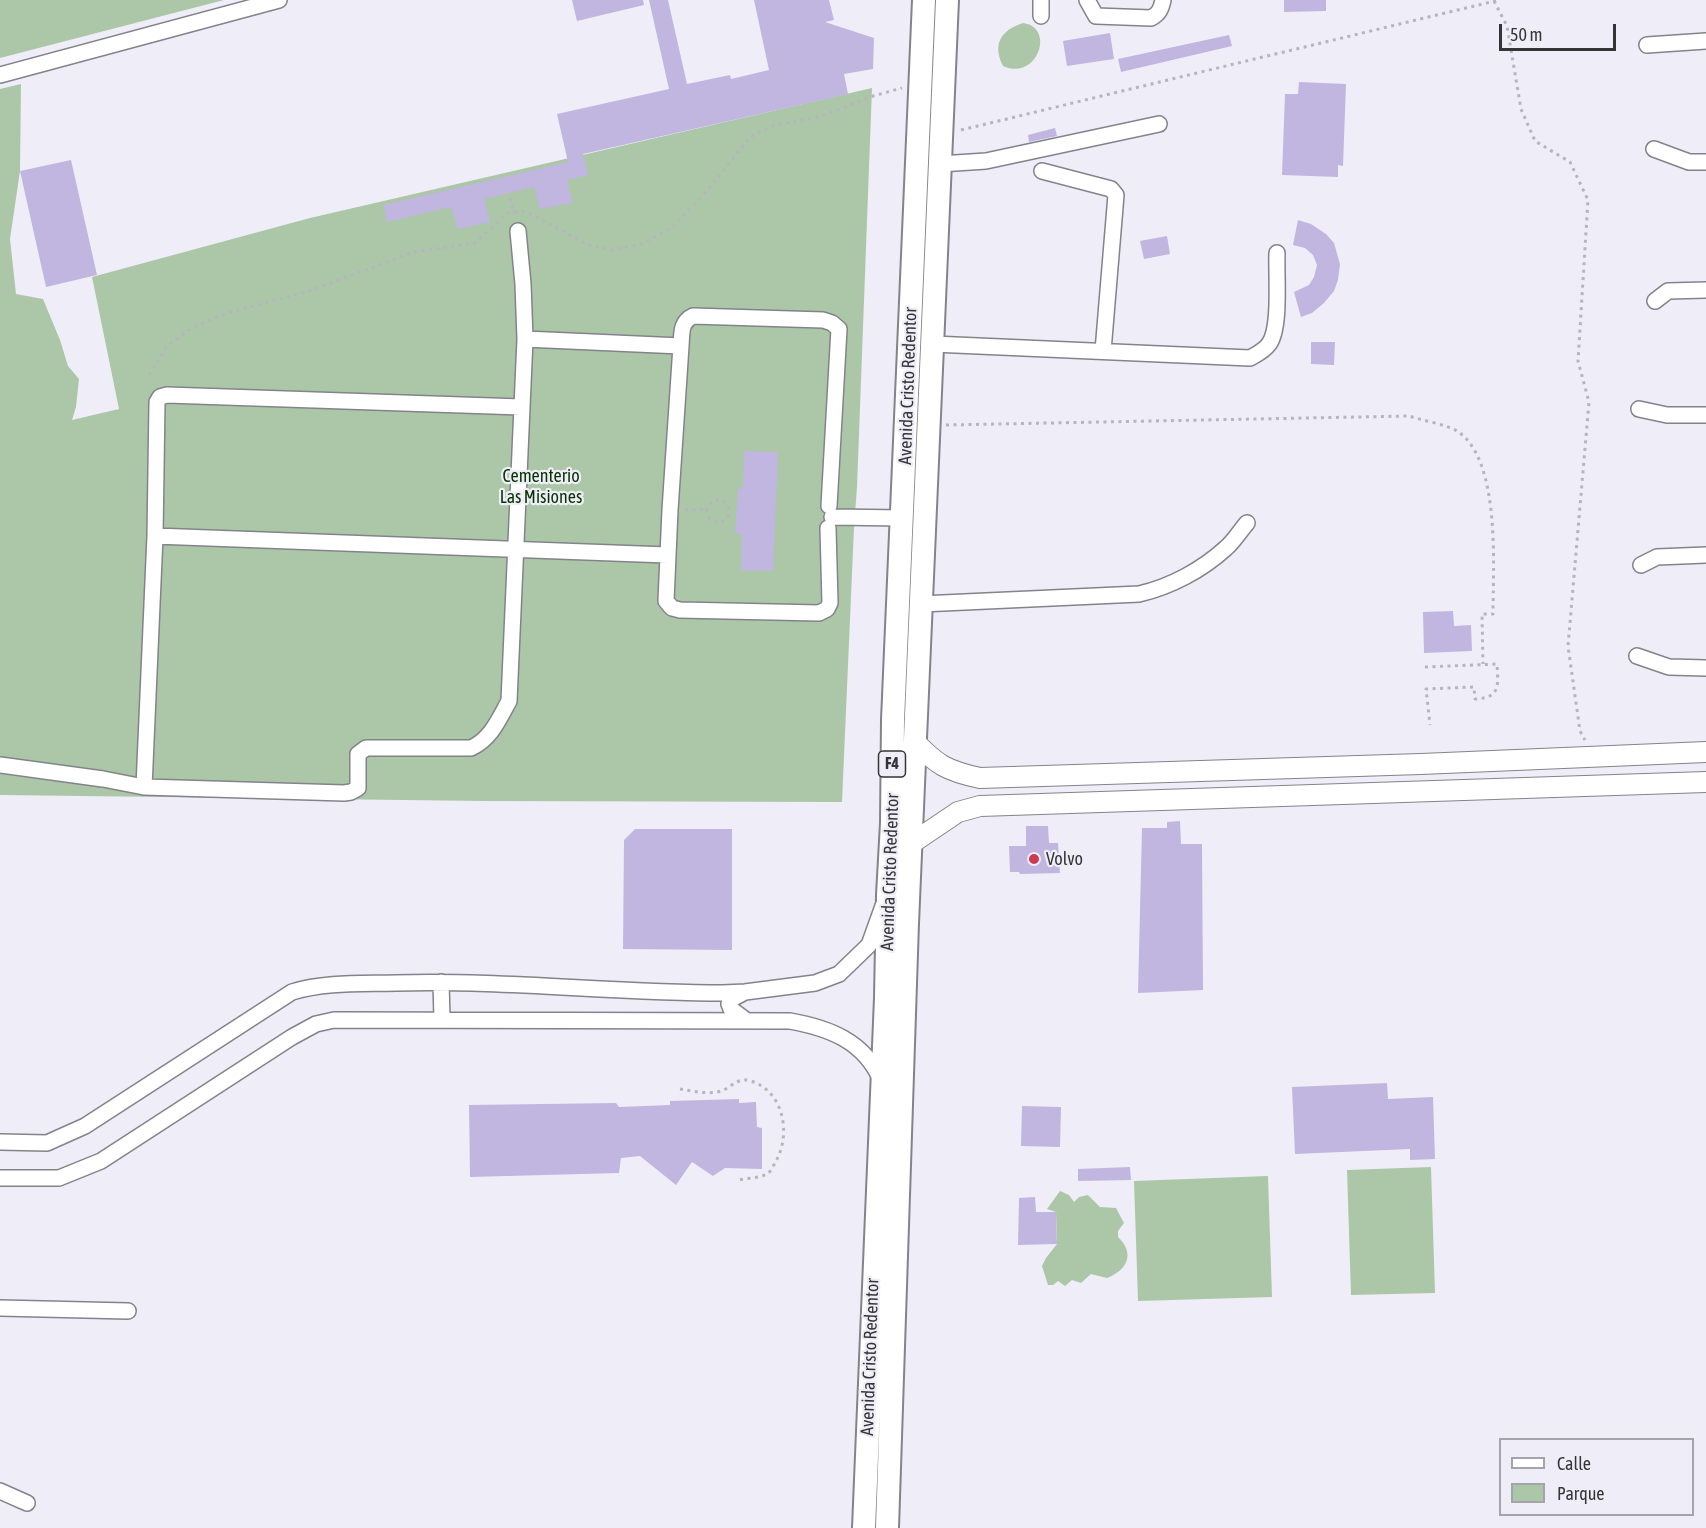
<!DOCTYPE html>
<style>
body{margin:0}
#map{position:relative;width:1706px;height:1528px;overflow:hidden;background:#efeef8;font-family:"Asap Condensed",sans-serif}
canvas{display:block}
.legend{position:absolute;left:1499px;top:1438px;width:195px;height:78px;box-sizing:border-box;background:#efeef8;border:2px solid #a5a4ab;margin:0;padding:8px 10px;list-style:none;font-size:18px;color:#353538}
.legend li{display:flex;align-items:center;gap:12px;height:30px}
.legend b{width:30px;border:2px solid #a5a4ab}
.scale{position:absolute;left:1499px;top:24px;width:117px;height:27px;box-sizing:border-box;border:3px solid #353538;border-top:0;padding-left:8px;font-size:18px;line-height:21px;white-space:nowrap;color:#353538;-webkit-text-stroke:4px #efeef8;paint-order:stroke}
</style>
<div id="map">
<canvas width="1706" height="1528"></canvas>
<ul class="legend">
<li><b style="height:8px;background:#fff"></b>Calle</li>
<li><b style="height:16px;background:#acc7a7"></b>Parque</li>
</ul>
<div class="scale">50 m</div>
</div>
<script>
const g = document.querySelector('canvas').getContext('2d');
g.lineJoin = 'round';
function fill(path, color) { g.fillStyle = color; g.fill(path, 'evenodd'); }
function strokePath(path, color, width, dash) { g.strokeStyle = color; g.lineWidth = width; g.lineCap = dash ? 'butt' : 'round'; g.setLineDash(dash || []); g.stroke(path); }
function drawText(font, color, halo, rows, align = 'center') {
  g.font = font + ' "Asap Condensed",sans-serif'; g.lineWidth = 4.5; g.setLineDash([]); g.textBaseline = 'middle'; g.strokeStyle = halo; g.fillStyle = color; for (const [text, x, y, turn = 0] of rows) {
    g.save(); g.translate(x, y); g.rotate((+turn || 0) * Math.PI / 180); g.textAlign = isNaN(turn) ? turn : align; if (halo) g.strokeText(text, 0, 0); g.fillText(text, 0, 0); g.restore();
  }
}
fill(new Path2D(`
 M 0,0 L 224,0 L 0,58 Z
 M 1023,23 C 1026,24 1030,24 1032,26 C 1052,39 1033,80 1003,66 C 992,44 1001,30 1023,23 Z
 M 21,84 L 20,171 L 10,239 L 16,294 L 43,299 L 60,340 L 68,366 L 79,379 L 76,407 L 72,420 L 119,409 L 92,277 L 310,218 L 872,88 L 857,487 L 854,528 L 842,802 L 482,801 L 0,795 L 0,89 Z
 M 1431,1167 L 1435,1293 L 1351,1295 L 1347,1170 Z
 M 1268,1176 L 1272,1297 L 1138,1301 L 1134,1181 Z
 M 1060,1191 L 1069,1195 L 1074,1202 L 1079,1197 L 1088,1195 L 1100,1207 L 1116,1208 L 1124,1223 L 1118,1231 L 1118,1237 C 1135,1253 1128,1270 1107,1278 L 1091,1274 L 1081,1283 L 1072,1280 L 1065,1286 L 1058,1281 L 1053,1285 L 1048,1285 L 1042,1266 L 1046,1258 L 1057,1244 L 1056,1212 L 1047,1209 Z`), '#acc7a7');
fill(new Path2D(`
 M 572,0 L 643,0 L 644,5 L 577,21 Z
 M 649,0 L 668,0 L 687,84 L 730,75 L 731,79 L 769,70 L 754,0 L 829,0 L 834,20 L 825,22 L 874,38 L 873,69 L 844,74 L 848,94 L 583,154 L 588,175 L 567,180 L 572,203 L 540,209 L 534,187 L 484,199 L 490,222 L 458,229 L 451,207 L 387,222 L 383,205 L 568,162 L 557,114 L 669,89 Z
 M 1284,0 L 1326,0 L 1326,11 L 1284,12 Z
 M 1110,33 L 1114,59 L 1067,66 L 1063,41 Z
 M 1229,35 L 1232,46 L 1121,72 L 1118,59 Z
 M 1299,82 L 1346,84 L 1343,166 L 1338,165 L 1338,177 L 1282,175 L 1285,94 L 1298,94 Z
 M 1055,128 L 1057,136 L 1029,142 L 1028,135 Z
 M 71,160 L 97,275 L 46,287 L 20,171 Z
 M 1298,220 L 1311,224 L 1326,234 L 1334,243 L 1340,264 L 1338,280 L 1334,291 L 1324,303 L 1312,313 L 1301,317 L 1294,292 L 1309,285 L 1314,277 L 1317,265 L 1313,255 L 1305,248 L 1293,245 Z
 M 1167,236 L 1170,254 L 1144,259 L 1140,241 Z
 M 1311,342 L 1335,342 L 1334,365 L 1311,364 Z
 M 744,451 L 778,452 L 773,571 L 741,570 L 742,534 L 735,533 L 738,488 L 743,489 Z
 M 1453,611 L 1454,626 L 1471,625 L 1472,651 L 1424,653 L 1423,612 Z
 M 1180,821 L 1181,844 L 1202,844 L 1203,990 L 1138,993 L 1142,828 L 1167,828 L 1167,822 Z
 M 1026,826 L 1048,826 L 1049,843 L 1058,843 L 1060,873 L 1020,874 L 1019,872 L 1010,872 L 1009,846 L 1026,846 Z
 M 635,829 L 732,829 L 732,950 L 623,949 L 624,840 Z
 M 1387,1083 L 1388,1099 L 1433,1097 L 1435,1159 L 1410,1160 L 1410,1149 L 1295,1154 L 1292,1087 Z
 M 739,1099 L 739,1103 L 756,1102 L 757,1127 L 762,1128 L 762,1169 L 725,1168 L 713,1176 L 692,1162 L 676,1185 L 640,1156 L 621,1158 L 619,1173 L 470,1177 L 469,1105 L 616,1103 L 619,1107 L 670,1105 L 670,1101 Z
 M 1022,1106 L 1061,1107 L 1060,1147 L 1021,1146 Z
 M 1130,1167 L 1131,1180 L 1078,1181 L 1078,1169 Z
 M 1035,1197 L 1036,1212 L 1056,1212 L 1057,1244 L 1018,1245 L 1019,1198 Z`), '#c0b6e0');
const minor = new Path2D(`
 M 1041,0 L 1041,16
 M 1087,0 L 1096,16 L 1151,18 C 1159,14 1161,9 1163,0
 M 1647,45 L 1706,41
 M 0,75 L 279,0
 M 1654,149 L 1689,162 L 1706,162
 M 940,164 L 986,161 L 1159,124
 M 1042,171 L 1111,189 L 1116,195 L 1103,351
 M 1655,301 L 1668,291 L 1706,290
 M 525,339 L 681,346
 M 933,344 L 1250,358 C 1257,354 1264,351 1269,344 C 1281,328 1276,275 1277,253
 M 1639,409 L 1667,415 L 1706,415
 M 832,517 L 903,518
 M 828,528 L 830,603 L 827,609 L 819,613 L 680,610 L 672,608 L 666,601 L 670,510 L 681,346 C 682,334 680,322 693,316 L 823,320 L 832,323 L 839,329 L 829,506
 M 155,536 L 667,555
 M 1641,565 L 1657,557 L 1706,555
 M 921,604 L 1139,594 C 1170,587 1202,570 1226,548 C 1234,541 1240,531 1247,523
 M 1637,656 L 1669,667 L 1706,668
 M 0,765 L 103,779 L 144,787 L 344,793 L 351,792 L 358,788 L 358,754 L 366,748 L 471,748 C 491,739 499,719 509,701 L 525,339 L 523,284 L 518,231
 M 144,787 L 155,536 L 157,402 L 160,397 L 167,395 L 521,407
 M 441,982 L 442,1019
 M 745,992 L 730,1000 L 729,1004 L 731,1009 L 747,1021
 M 0,1142 L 47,1143 L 85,1126 L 292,992 C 325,982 361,984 396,983 C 505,980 614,993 723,993 L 745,992 L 815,983 L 839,974 L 869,945 L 883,906
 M 0,1178 L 59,1178 L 101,1161 L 292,1037 L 316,1024 L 334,1020 L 790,1021 C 829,1028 864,1041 881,1080
 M 0,1308 L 128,1311
 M 0,1491 L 27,1503`);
const major = new Path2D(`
 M 914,741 C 937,765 947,771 980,778 L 1421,764 L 1706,752
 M 912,843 L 958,812 L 980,806 L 1706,782`);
const highway = new Path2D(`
 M 864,1528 L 886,998 L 888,895 L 892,823 L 893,720 L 924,0
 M 887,1528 L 907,923 L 947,0`);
strokePath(minor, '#83838b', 18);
strokePath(major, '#83838b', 22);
strokePath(highway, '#83838b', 26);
strokePath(new Path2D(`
 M 1494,1 L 1507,26 L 1521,109 L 1535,141 L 1570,162 L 1588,200 L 1578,361 L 1589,402 L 1568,646 L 1580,731 L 1585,740
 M 961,130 L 1499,0
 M 510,198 L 514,214
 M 149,375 L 167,346 L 192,328 L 221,315 L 312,290 L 414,252 L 475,243 L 508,213 L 522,211 L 533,215 L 588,245 L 611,250 L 639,245 L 671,228 L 708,190 L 750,137 L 772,126 L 822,116 L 873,96 L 902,88
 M 946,425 L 1409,416 C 1421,420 1448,425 1457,431 C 1501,459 1493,567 1493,614 L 1482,614 L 1483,664
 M707 511a11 11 0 1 1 22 0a11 11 0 1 1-22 0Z
 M 685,510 L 707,509
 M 1425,667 L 1497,664 C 1498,685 1501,698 1475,699 L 1474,687 L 1426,689 L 1430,725
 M 680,1089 C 692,1091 705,1094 717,1092 C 731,1090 736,1076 751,1081 C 783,1091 791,1132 777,1159 C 774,1164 772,1171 767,1174 C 760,1178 747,1178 739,1180`), '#b5b5bd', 3, [3, 4.5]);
strokePath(minor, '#fff', 15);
strokePath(major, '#fff', 20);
strokePath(highway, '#fff', 22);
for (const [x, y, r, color] of [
 [1034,859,6,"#cb3b54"]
]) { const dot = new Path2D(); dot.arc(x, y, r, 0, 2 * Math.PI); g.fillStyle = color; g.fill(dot); strokePath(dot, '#efeef8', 2); }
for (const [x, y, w] of [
 [892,764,27]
]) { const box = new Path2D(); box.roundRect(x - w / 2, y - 13, w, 26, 4.5); g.fillStyle = '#efeef8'; g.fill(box); strokePath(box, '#353538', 1.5); }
drawText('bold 16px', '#353538', null, [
 ["F4",892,764]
]);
drawText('18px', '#353538', '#efeef8', [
 ["Avenida Cristo Redentor",908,386,-88],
 ["Avenida Cristo Redentor",890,872,-88],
 ["Avenida Cristo Redentor",870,1357,-88]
]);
drawText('18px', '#083301', '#efeef8', [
 ["Cementerio",541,476],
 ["Las Misiones",541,497]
]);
drawText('18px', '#353538', '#efeef8', [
 ["Volvo",1046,859]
], 'left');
</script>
